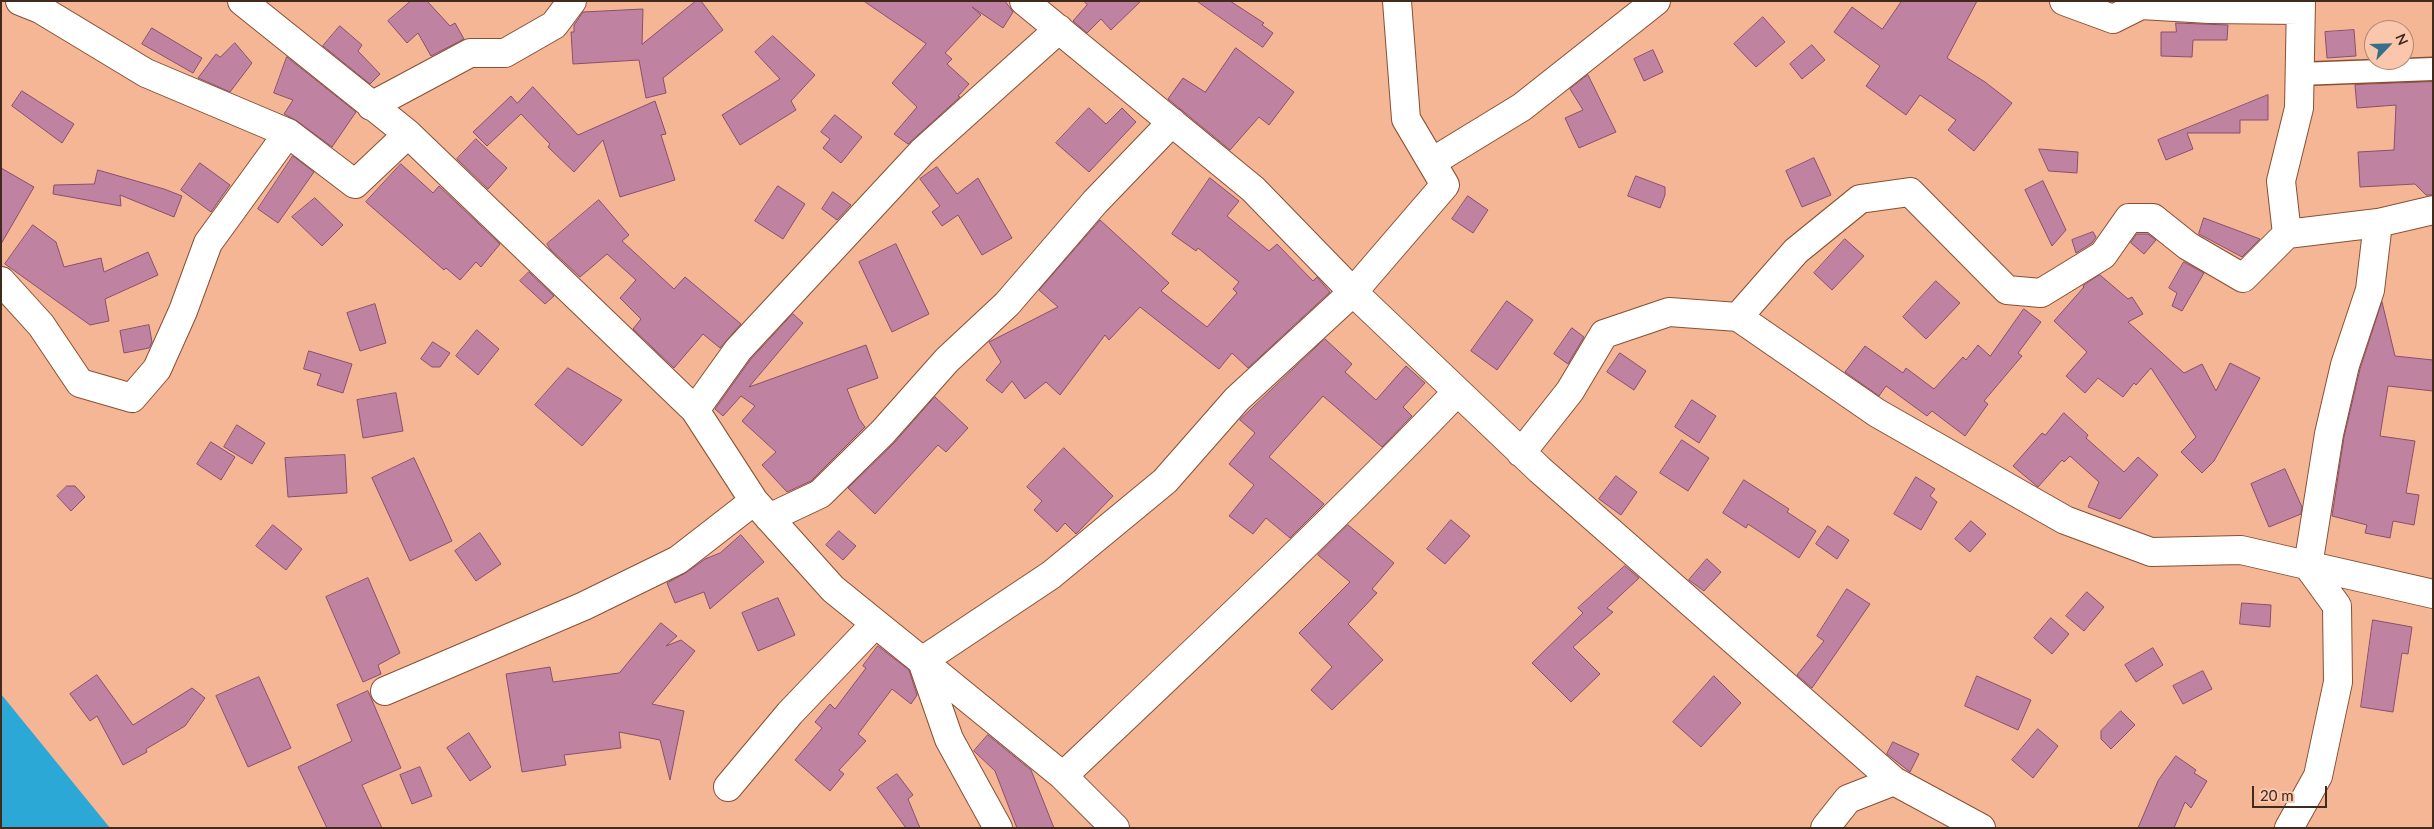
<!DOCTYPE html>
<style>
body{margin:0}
#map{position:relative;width:2434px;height:829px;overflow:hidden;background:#f5b696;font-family:Lato,sans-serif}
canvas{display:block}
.frame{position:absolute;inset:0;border:2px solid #41291c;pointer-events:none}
.north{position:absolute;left:2364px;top:20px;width:50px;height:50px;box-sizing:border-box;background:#fac6ac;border:1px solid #b08772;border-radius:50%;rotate:66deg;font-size:14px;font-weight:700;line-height:20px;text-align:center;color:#41291c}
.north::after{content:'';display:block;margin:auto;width:18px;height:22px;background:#356f88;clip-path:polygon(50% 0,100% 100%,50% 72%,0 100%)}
.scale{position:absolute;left:2252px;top:786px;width:75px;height:22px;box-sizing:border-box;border:2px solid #41291c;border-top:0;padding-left:6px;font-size:15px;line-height:18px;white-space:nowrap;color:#41291c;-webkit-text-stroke:4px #fac6ac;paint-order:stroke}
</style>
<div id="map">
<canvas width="2434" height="829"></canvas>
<div class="frame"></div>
<div class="north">N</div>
<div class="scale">20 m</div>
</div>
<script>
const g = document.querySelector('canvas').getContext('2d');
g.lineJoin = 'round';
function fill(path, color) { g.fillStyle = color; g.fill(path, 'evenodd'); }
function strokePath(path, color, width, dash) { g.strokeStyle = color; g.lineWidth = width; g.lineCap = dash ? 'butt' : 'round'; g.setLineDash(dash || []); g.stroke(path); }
fill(new Path2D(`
 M 1,694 L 110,828 L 1,828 Z`), '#2ba8d5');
const building = new Path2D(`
 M 411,1 L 427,1 L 450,26 L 455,23 L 464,39 L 431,56 L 418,33 L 407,43 L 388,21 Z
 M 696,1 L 701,1 L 723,30 L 663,78 L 666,93 L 646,98 L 639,60 L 573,64 L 571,32 L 574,32 L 574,25 L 583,12 L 643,9 L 642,44 Z
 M 864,1 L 1005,1 L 1013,12 L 1003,28 L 972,7 L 981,15 L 945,53 L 952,59 L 947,64 L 969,84 L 958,96 L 960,97 L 908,144 L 894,134 L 917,107 L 892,83 L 926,44 Z
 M 1084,1 L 1141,1 L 1111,30 L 1101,19 L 1087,33 L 1073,21 L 1087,5 Z
 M 1197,1 L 1230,1 L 1264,23 L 1262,25 L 1273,33 L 1263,47 Z
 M 1902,1 L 1977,1 L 1947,58 L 1985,82 L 2012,103 L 1974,151 L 1948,130 L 1956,120 L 1920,95 L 1906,115 L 1866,86 L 1880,66 L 1834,32 L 1852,7 L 1882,29 Z
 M 1763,17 L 1785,42 L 1756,67 L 1734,44 Z
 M 2176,23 L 2228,25 L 2227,40 L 2193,40 L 2192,57 L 2161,56 L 2161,32 L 2176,32 Z
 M 340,26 L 362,45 L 358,51 L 380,74 L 370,84 L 323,46 Z
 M 152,28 L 202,58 L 193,73 L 142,44 Z
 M 2354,30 L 2356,56 L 2327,58 L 2325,32 Z
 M 773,36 L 815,75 L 791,101 L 796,110 L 740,145 L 722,115 L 780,79 L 755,52 Z
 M 235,43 L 252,63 L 230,92 L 198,78 L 216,54 L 220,57 Z
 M 1812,45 L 1825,60 L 1802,79 L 1790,64 Z
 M 1236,48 L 1294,92 L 1269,125 L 1259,117 L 1230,150 L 1168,99 L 1183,78 L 1205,92 Z
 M 1653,50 L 1663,72 L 1644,81 L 1634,59 Z
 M 287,57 L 356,112 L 332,147 L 297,121 L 284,114 L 293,100 L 274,93 Z
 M 1588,75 L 1616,132 L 1579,148 L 1565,118 L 1583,110 L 1570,89 Z
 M 2433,82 L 2433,195 L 2426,195 L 2415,184 L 2360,187 L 2358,152 L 2394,150 L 2396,105 L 2357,108 L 2355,85 Z
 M 533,87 L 578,135 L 655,101 L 666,134 L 661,135 L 675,180 L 620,197 L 603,140 L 574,172 L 548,147 L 550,144 L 521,114 L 487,146 L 473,132 L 511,96 L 517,103 Z
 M 22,91 L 74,124 L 62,143 L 12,106 Z
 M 2268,95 L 2268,120 L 2240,120 L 2240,133 L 2187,133 L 2193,149 L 2166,160 L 2158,140 Z
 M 1089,108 L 1106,124 L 1122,108 L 1136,122 L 1089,172 L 1056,143 Z
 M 835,115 L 862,137 L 841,163 L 823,148 L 830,139 L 821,132 Z
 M 476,139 L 507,168 L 488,189 L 457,159 Z
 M 2039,149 L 2078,152 L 2077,173 L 2049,171 Z
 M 293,156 L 314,172 L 278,223 L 258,209 Z
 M 1814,158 L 1831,195 L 1802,207 L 1786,171 Z
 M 200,163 L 230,185 L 211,212 L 181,190 Z
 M 401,164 L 433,193 L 439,186 L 500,244 L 481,267 L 476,262 L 460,280 L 446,268 L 444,270 L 366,202 Z
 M 937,167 L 957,194 L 978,178 L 1012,238 L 982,255 L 958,215 L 942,226 L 932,212 L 940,206 L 920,179 Z
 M 1,168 L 34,187 L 1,244 Z
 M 98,170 L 164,189 L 182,196 L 174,217 L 120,195 L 121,206 L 53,194 L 54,185 L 94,184 Z
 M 1636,176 L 1665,187 L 1665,195 L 1660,208 L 1628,196 Z
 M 1210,178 L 1239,201 L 1227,216 L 1269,251 L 1277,244 L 1313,281 L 1317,277 L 1330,292 L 1248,368 L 1232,353 L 1219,369 L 1140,307 L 1109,340 L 1105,335 L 1060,395 L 1046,382 L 1025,399 L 1012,381 L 1002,393 L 986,380 L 1001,362 L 989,342 L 1058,307 L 1039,290 L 1100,220 L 1169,283 L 1161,291 L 1207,327 L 1237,293 L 1233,289 L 1239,282 L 1198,248 L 1196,251 L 1172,234 Z
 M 2043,181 L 2066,230 L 2052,246 L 2025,190 Z
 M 778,186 L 805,204 L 783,239 L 755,221 Z
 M 833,192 L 851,205 L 837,220 L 822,209 Z
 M 1468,196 L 1488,210 L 1473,233 L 1452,219 Z
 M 315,198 L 343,225 L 322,246 L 292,217 Z
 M 599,200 L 629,235 L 622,241 L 674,289 L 685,277 L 741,324 L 720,348 L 703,334 L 674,368 L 633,329 L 641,319 L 620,298 L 636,280 L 607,254 L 580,277 L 550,249 L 547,244 Z
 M 2204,218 L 2260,239 L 2242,257 L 2199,234 Z
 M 33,225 L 56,242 L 64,267 L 101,258 L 104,272 L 148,252 L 158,275 L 105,299 L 109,321 L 90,325 L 5,264 Z
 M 2093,232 L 2096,237 L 2092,243 L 2076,253 L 2072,240 Z
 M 2137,234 L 2148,234 L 2156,240 L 2144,254 L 2131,243 Z
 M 1845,239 L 1864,256 L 1832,290 L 1814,273 Z
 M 896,244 L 929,314 L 892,332 L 859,262 Z
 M 2184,262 L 2204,273 L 2182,311 L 2172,306 L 2177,293 L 2169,288 Z
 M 529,272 L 554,296 L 545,304 L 520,281 Z
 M 2100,275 L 2128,299 L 2132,297 L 2143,314 L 2128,322 L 2184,373 L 2202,364 L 2216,391 L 2230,363 L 2260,378 L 2214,461 L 2202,473 L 2181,452 L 2196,437 L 2151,368 L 2136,385 L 2134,383 L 2123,397 L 2098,378 L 2085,393 L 2066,376 L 2087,352 L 2054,321 L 2084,287 L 2083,286 Z
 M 1936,281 L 1960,303 L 1926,339 L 1903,317 Z
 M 1507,301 L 1533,320 L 1497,370 L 1471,351 Z
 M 2382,302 L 2395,356 L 2433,360 L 2433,391 L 2388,386 L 2380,436 L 2415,441 L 2406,493 L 2419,495 L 2414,525 L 2393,521 L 2390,538 L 2365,533 L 2367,525 L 2332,516 L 2344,437 L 2360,369 Z
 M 375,304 L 386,343 L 360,351 L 347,313 Z
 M 2024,309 L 2041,322 L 2018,353 L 2022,356 L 1984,401 L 1988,404 L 1965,436 L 1932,411 L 1927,416 L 1886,386 L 1879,396 L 1845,372 L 1865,346 L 1903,373 L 1906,368 L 1934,389 L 1963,357 L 1966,360 L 1978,345 L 1990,356 Z
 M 793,314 L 803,323 L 749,387 L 866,345 L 878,378 L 847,389 L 859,419 L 865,427 L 811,481 L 787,492 L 762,465 L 776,452 L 742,421 L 755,406 L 741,396 L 723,416 L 715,409 L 750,360 Z
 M 149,325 L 152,342 L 149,348 L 124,353 L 120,331 Z
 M 1572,328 L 1584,337 L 1568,364 L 1554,354 Z
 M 477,330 L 499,349 L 478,375 L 456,356 Z
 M 1325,339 L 1352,364 L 1345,372 L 1376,400 L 1406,366 L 1425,383 L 1403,407 L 1412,416 L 1382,447 L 1323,396 L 1269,457 L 1324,504 L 1290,538 L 1266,518 L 1253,534 L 1229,516 L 1254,485 L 1229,464 L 1255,433 L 1240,420 Z
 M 433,342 L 450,353 L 440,367 L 432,367 L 421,359 Z
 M 309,351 L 352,364 L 343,393 L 317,385 L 321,374 L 304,369 Z
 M 1620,353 L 1646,371 L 1634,390 L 1607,372 Z
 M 568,368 L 622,400 L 582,446 L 535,405 Z
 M 396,393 L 403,431 L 363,438 L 357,400 Z
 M 935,397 L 968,428 L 946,452 L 938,445 L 875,514 L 848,488 L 894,443 Z
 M 1692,400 L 1716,416 L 1699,443 L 1675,427 Z
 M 2064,413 L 2088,435 L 2086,438 L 2124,472 L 2138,457 L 2158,475 L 2120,519 L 2088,507 L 2099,482 L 2070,456 L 2064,462 L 2062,460 L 2038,487 L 2013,466 L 2042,433 L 2045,435 Z
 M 237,425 L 265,443 L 252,464 L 224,447 Z
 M 1682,440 L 1709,458 L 1688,491 L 1660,473 Z
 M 211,442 L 235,457 L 221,480 L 197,464 Z
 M 1064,448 L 1113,496 L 1076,534 L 1065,523 L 1057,532 L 1034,510 L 1042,501 L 1027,487 Z
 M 345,455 L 347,493 L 288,497 L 285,458 Z
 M 414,458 L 452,541 L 410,561 L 372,478 Z
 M 2285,469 L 2302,507 L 2301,514 L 2269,527 L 2251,484 Z
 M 1616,476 L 1637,492 L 1621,515 L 1599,499 Z
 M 1916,477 L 1935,489 L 1930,496 L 1937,502 L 1921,530 L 1894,514 Z
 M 1744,480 L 1789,509 L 1787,512 L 1816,531 L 1799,558 L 1748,524 L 1746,528 L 1723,513 Z
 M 67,486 L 75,486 L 85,497 L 71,511 L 57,496 Z
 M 1451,520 L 1470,536 L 1445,564 L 1427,549 Z
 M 1971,521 L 1986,534 L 1970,552 L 1955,539 Z
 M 273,525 L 302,549 L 286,570 L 256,546 Z
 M 1348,525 L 1394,563 L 1372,589 L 1377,593 L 1348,624 L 1383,660 L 1332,710 L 1311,690 L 1332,667 L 1299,633 L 1350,582 L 1318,555 Z
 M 1828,526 L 1849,540 L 1837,559 L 1816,544 Z
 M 839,531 L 856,546 L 843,560 L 826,545 Z
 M 480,533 L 501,564 L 476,581 L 455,551 Z
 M 741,535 L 764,562 L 710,609 L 704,592 L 675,603 L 667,583 L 687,572 L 705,559 L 720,553 Z
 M 1707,559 L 1721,572 L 1704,591 L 1689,580 Z
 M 1625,566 L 1639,578 L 1607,608 L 1613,612 L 1573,647 L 1600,674 L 1571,702 L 1532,663 L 1583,613 L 1578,608 Z
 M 368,578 L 400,653 L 378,665 L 381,674 L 363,682 L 326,597 Z
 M 1847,589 L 1870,604 L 1812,688 L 1797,675 L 1824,641 L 1817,636 Z
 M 2087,592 L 2104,607 L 2084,631 L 2066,616 Z
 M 778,598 L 795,635 L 758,651 L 742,613 Z
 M 2242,603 L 2271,605 L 2270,627 L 2240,624 Z
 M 2051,618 L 2069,634 L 2052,654 L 2034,638 Z
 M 2373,620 L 2412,627 L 2408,654 L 2402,653 L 2393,712 L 2361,707 Z
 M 661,623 L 677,636 L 666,646 L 681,640 L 695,651 L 652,704 L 684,711 L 670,780 L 660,740 L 619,732 L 621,748 L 564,755 L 566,765 L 522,772 L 506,674 L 550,667 L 553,682 L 619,673 Z
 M 878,646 L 909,670 L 917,695 L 911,704 L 892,689 L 858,734 L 866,741 L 839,770 L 844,774 L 830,791 L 795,760 L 822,728 L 815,722 L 830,704 L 835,709 L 866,668 L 863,666 Z
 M 2153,648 L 2163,665 L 2136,682 L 2125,665 Z
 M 2203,671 L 2212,689 L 2183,704 L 2173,686 Z
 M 97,675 L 133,725 L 192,688 L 205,698 L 185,726 L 146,749 L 147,752 L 123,765 L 97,716 L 90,721 L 70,694 Z
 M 1714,676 L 1741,703 L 1701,747 L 1673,722 Z
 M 1977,676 L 2031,700 L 2018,730 L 1965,706 Z
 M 259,677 L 291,748 L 248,767 L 216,696 Z
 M 368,691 L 401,768 L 362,785 L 382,828 L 327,828 L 298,767 L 352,741 L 337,705 Z
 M 2121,711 L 2135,725 L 2111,749 L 2101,739 L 2101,731 Z
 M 2038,729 L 2058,746 L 2033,778 L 2012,760 Z
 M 469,733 L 491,767 L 470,781 L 447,748 Z
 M 988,735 L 1031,770 L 1054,828 L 1017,828 L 995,771 L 974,751 Z
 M 1893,742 L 1919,754 L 1910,772 L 1887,754 Z
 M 2176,756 L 2196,770 L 2194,773 L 2207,781 L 2191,808 L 2185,802 L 2174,828 L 2138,828 L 2158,781 Z
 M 420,767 L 432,796 L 412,804 L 400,775 Z
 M 897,774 L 913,795 L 908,799 L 920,828 L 906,828 L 877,788 Z`);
fill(building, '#c082a1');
strokePath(building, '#884f6d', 1);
const pedestrian = new Path2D(`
 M 2299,74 L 2433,69`);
const minor = new Path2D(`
 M 20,1 L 40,9 L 146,73 L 288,133
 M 242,1 L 408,134 L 695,410 L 754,501 L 833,589 L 922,661 L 949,739 L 998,828
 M 1024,1 L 1253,189 L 1353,292 L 1540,470 L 1894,781 L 1981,828
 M 2064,1 L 2113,19 L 2141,5 L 2209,9 L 2300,10
 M 371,106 L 470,53 L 505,53 L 554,25 L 572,1
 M 1432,162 L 1522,107 L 1656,1
 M 2287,234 L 2281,181 L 2299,108 L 2301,1
 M 1,281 L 41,325 L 80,383 L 132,398 L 157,369 L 183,311 L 208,243 L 288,133 L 355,184 L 408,134
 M 1738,317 L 1796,251 L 1860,199 L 1910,192 L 2007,290 L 2041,293 L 2103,255 L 2129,218 L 2153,218 L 2188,246 L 2243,278 L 2287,234 L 2378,223 L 2433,210
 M 695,410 L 738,350 L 922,152 L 1059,29
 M 1521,453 L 1570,391 L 1604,334 L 1669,312 L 1738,317 L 1877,413 L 2065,520 L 2151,552 L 2241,550 L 2433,594
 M 769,518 L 820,494 L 883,432 L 947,360 L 1007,304 L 1095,202 L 1172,122
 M 385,691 L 584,606 L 678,560 L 754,501
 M 1063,776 C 1196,650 1330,525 1457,392
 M 728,787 L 790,713 L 875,624
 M 1115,828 L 1063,776 L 922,661 L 1051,575 L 1165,481 L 1237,399 L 1353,292 L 1445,185 L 1406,119 L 1397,1
 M 1825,828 L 1848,799 L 1894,781
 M 2289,828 L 2318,776 L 2338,682 L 2337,606 L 2308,566 L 2329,434 L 2345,365 L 2370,290 L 2378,223`);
strokePath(pedestrian, '#875033', 25);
strokePath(minor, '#875033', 30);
strokePath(pedestrian, '#fff', 22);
strokePath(minor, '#fff', 28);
</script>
